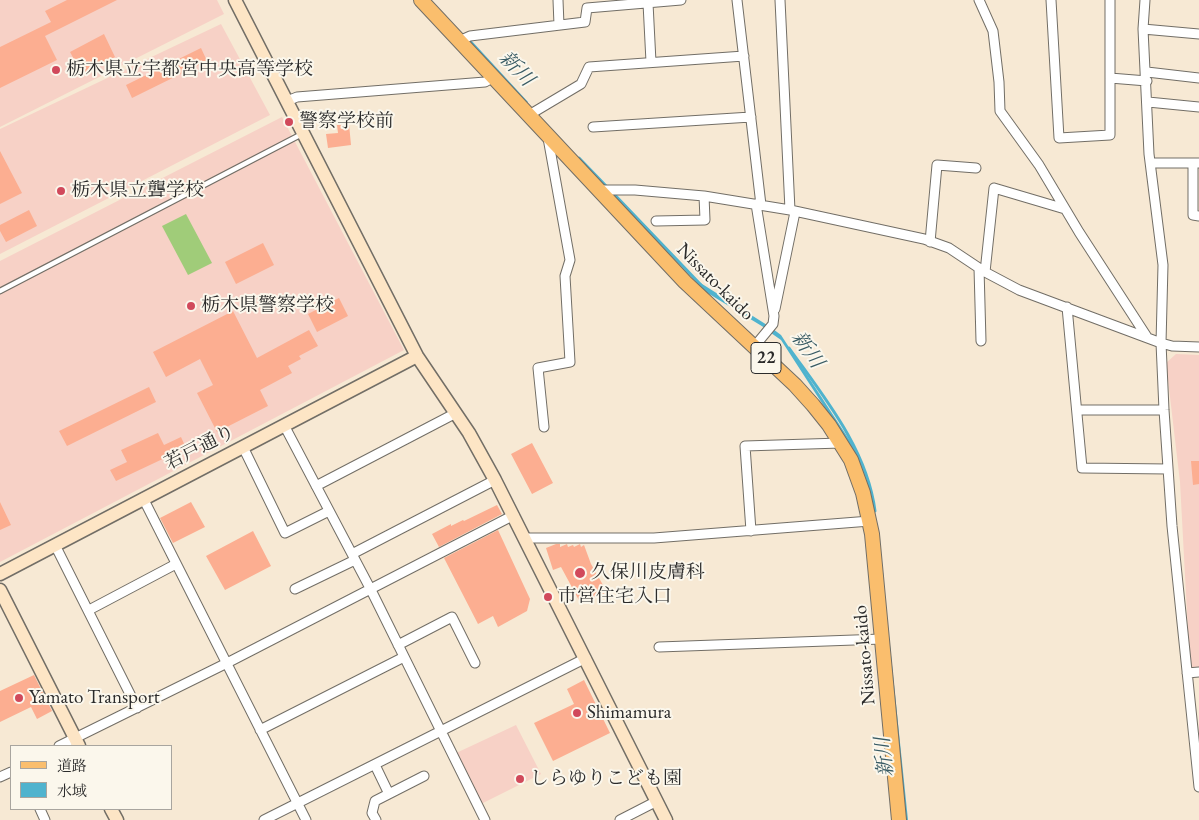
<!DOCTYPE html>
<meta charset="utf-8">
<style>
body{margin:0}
#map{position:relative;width:1199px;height:820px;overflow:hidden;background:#f7e9d4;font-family:"EB Garamond","Noto Serif JP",serif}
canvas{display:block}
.legend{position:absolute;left:10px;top:745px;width:162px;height:65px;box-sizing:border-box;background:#fbf7ec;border:1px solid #a8a59f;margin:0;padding:6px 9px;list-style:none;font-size:15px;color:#2b2b2b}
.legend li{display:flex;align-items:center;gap:10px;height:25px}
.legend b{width:25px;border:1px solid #a8a59f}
</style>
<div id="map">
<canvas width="1199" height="820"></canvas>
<ul class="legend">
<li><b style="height:6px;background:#fabe6d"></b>道路</li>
<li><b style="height:14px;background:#4fb3ce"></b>水域</li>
</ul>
</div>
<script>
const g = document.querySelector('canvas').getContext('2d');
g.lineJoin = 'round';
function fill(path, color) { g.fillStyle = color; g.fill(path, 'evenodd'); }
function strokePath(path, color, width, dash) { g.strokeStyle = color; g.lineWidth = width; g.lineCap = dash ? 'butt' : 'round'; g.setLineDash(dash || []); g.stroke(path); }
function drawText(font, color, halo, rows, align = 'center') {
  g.font = font + ' "EB Garamond","Noto Serif JP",serif'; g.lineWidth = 4; g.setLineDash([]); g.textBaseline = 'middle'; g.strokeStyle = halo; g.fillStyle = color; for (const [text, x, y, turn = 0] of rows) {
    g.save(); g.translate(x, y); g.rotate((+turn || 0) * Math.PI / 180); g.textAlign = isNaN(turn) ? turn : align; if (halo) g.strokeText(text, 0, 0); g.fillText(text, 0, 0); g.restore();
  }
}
fill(new Path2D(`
 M 0,0 L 217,0 L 224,14 L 0,127 Z
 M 221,24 L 270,115 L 0,254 L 0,129 Z
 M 282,117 L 404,350 L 0,562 L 0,261 Z
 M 1176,354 L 1199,355 L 1199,667 L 1190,668 L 1180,482 L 1166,363 Z
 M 516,725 L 541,774 L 479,805 L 454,754 Z`), '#f7d1c6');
fill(new Path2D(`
 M 186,214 L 212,263 L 188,275 L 162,226 Z`), '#a0cc79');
fill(new Path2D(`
 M 470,39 L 528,102 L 525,105 L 466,42 Z
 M 699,282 L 767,325 L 765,328 L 696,286 Z
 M 773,329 L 781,335 L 854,447 C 881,504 882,567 888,628 L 885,628 L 849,445 L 781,340 L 771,333 Z
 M 886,636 L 889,636 L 908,820 L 905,820 Z`), '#4fb3ce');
strokePath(new Path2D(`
 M 579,158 L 608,188
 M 612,192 L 701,285
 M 789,348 C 824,397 867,449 875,511`), '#4fb3ce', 3);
fill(new Path2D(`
 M 67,0 L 117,0 L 45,36 L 57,60 L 0,88 L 0,47 L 51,22 L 45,11 Z
 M 104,34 L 115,57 L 82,74 L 70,52 Z
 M 201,48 L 207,61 L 132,98 L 126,85 Z
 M 349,124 L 351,145 L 328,148 L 326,134 L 338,133 L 337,125 Z
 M 0,151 L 22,193 L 0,204 Z
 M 29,210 L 37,226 L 6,242 L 0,231 L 0,225 Z
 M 263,243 L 274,265 L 236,284 L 225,262 Z
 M 339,298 L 348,316 L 317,332 L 308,314 Z
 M 233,311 L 257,358 L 309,330 L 318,346 L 299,356 L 301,359 L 288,366 L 292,373 L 260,390 L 268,406 L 217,432 L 197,393 L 213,385 L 200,359 L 166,377 L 153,352 Z
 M 149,387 L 156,402 L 67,446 L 59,431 Z
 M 158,433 L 164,445 L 181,437 L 186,448 L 116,481 L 110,470 L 127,462 L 121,450 Z
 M 532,443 L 553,483 L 532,494 L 511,454 Z
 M 1191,461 L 1199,461 L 1199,484 L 1193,485 Z
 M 0,502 L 11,525 L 0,530 Z
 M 191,502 L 205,527 L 173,543 L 160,518 Z
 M 497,505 L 502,514 L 439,547 L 432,534 L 451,524 L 451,526 L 463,520 L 464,521 Z
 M 498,530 L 530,599 L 527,611 L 498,627 L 493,616 L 478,624 L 444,558 Z
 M 253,531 L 271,566 L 225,590 L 206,556 Z
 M 556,544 L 560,544 L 560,547 L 567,544 L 568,547 L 573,545 L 574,547 L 580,544 L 581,547 L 584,545 L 591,564 L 607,592 L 581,604 L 561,567 L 553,570 L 546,548 Z
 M 34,675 L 52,711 L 37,719 L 31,707 L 0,722 L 0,691 Z
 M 584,680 L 610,733 L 553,761 L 534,723 L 574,704 L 567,689 Z`), '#fcae91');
const lane = new Path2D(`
 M 0,291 L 302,134`);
const street = new Path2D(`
 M 558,0 L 559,25
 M 737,0 L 761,205
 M 780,0 L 790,210
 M 979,0 L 993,31 L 999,82 L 1000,111 L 1039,165 L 1079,232 L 1147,337
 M 1051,0 L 1059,138 L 1110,135 L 1110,0
 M 1145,0 L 1143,29 L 1149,154 L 1163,265 L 1161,343 L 1164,410 L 1172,526 L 1199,787
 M 648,3 L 651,62
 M 1143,29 L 1199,34
 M 459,41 L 470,36 L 585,22 L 587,8 L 681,0
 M 1147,72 L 1199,78
 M 1110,78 L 1147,81
 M 287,101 L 297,97 L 485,82 L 494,77
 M 1148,102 L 1199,107
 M 529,115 L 581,84 L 589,67 L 744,56
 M 593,127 L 751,117
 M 1151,163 L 1199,163
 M 1193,163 L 1193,215 L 1199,216
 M 600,190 L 635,190 L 704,196 L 790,210 L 924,239 L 949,248 L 985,272 L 1019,290 L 1161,343 L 1172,346 L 1199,347
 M 656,221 L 705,220 L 704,196
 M 930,242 L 937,165 L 976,168
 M 979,268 L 981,341
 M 985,272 L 994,188 L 1065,209
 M 1067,307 L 1082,468 L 1168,469
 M 775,309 L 795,212
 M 754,347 L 773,324 L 774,316 L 756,204
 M 1077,410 L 1164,410
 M 284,425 L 371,590 L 485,820
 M 544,427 L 538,368 L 570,362 L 565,276 L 570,260 L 548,138
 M 243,447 L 285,533 L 329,511
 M 316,486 L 456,413
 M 143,498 L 306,820
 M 751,531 L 745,446 L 841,443
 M 525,538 L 654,538 L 870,521
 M 55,545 L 137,708
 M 352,554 L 495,480
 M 295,589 L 355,560
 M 89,610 L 176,564
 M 398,645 L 452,617 L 475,663
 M 659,647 L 882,639
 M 1187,673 L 1199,672
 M 260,730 L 404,657
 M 59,746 L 227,663 L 514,515
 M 375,765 L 389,794
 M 0,777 L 11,772
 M 40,809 L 45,820
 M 264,820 L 586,658
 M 376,820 L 372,813 L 375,801 L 424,776
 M 620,820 L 657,801`);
const secondary = new Path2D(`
 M 235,0 L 417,356 L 469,433 L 495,480 L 666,820
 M 0,574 L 417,356
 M 0,590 L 79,746
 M 111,809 L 117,820`);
const primary = new Path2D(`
 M 421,0 L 685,282 L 795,385 L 813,405 L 829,425 L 851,460 L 863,493 L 872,534 L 899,820`);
strokePath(lane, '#726e66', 7);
strokePath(street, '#726e66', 11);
strokePath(secondary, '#726e66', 15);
strokePath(primary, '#726e66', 16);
strokePath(lane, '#fff', 4.5);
strokePath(street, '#fff', 9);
strokePath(secondary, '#fde5c5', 12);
strokePath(primary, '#fabe6d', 14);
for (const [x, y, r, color] of [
 [56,70,5,"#d1495b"],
 [289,122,5,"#d1495b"],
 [61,191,5,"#d1495b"],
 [191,306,5,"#d1495b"],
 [580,573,6,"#d1495b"],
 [548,597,5,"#d1495b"],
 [19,698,5,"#d1495b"],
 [577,713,5,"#d1495b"],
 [520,779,5,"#d1495b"]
]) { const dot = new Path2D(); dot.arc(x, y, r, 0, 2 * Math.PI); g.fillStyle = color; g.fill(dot); strokePath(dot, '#fbf7ec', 2); }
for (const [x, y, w] of [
 [766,358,30]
]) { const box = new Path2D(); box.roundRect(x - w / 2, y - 15.5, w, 31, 4); g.fillStyle = '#fbf7ec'; g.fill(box); strokePath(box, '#2b2b2b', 1); }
drawText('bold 18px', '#2b2b2b', null, [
 ["22",766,358]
]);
drawText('19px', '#2b2b2b', '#fbf7ec', [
 ["栃木県立宇都宮中央高等学校",66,70],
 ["警察学校前",299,122],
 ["栃木県立聾学校",71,191],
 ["栃木県警察学校",201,306],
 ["久保川皮膚科",591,573],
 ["市営住宅入口",558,597],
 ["Yamato Transport",29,698],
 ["Shimamura",587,713],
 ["しらゆりこども園",530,779]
], 'left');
drawText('19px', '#2b2b2b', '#fbf7ec', [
 ["Nissato-kaido",715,282,45],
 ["若戸通り",200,448,-27],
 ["Nissato-kaido",865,655,-95]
]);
drawText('italic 20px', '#385b64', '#fbf7ec', [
 ["新川",516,69,46],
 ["新川",807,350,55],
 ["新川",885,757,-96]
]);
</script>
